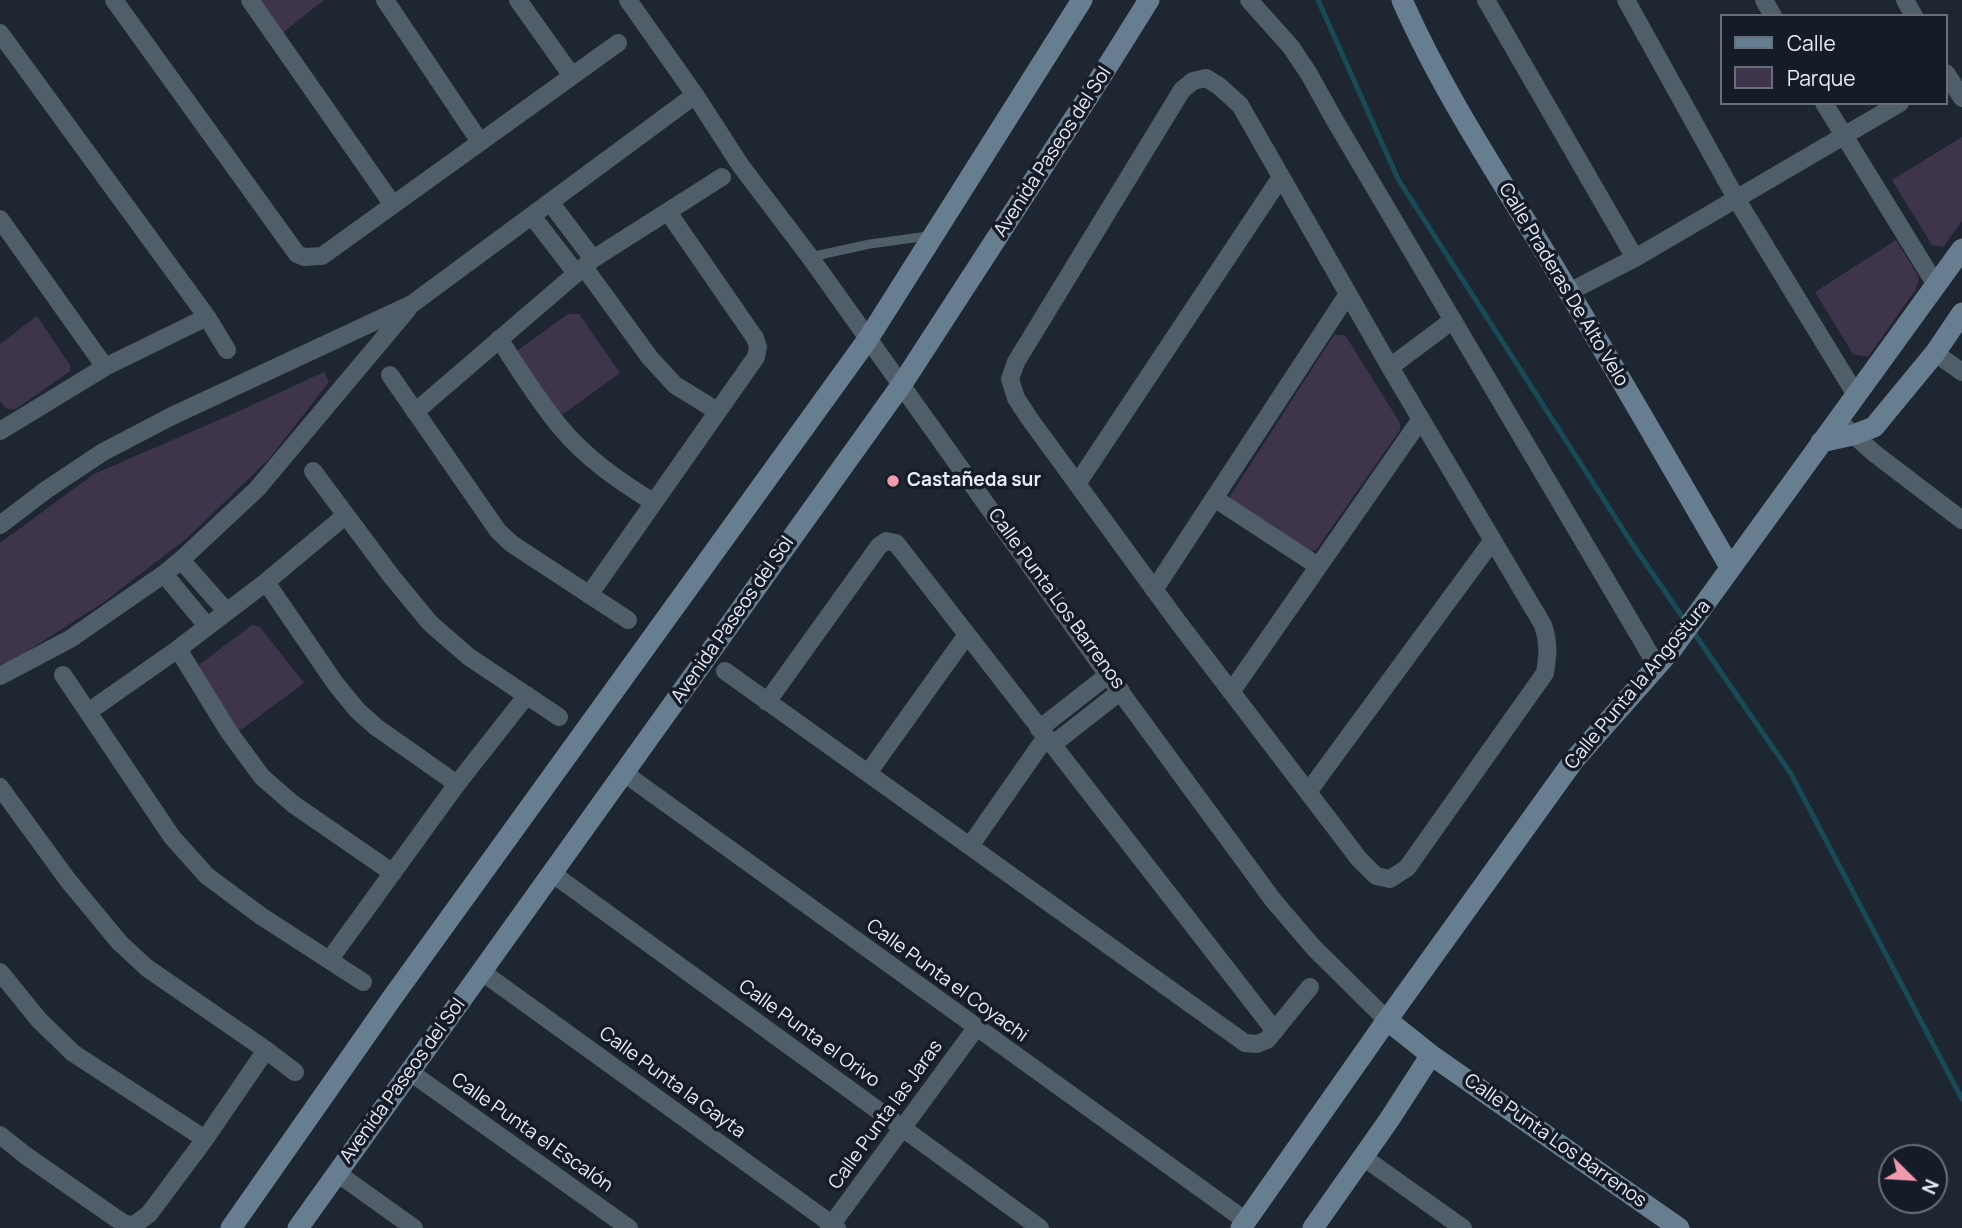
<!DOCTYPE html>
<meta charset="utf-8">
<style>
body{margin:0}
#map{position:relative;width:1962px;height:1228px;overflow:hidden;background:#1e2632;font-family:Manrope,sans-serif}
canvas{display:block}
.legend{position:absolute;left:1720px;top:14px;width:228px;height:91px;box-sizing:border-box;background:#151c28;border:2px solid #696f7a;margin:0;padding:9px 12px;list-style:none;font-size:21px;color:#e6ebf4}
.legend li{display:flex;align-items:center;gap:14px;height:35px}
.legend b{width:35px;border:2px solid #696f7a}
.north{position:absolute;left:1878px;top:1144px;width:70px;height:70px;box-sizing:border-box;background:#151c28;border:2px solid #696f7a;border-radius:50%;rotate:114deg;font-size:19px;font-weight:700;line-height:28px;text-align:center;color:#e6ebf4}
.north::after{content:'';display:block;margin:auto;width:24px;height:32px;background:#f29aad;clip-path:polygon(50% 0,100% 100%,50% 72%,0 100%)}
</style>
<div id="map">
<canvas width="1962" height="1228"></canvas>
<ul class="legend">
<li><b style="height:9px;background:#667e90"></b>Calle</li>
<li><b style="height:19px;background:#3e344c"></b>Parque</li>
</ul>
<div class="north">N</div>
</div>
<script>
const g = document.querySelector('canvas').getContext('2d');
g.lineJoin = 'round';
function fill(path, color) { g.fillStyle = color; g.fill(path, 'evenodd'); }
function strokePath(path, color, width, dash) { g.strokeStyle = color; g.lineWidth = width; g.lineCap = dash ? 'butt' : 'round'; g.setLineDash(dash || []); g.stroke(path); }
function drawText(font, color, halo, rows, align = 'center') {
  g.font = font + ' Manrope,sans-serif'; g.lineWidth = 7; g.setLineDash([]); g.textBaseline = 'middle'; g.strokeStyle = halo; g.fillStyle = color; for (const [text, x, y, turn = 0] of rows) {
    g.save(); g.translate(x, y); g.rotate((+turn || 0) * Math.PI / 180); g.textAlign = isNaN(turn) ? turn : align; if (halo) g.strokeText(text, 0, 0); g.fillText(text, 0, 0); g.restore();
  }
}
fill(new Path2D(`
 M 257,0 L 324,0 L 281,34 Z
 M 1962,137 L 1962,221 L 1943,247 L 1932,245 L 1892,180 Z
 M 1896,240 L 1919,277 L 1916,289 L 1868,357 L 1853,354 L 1815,292 Z
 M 568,314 L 579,314 L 620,373 L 559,417 L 516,360 L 518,350 Z
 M 37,316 L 70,365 L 70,371 L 16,409 L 7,409 L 0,401 L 0,344 Z
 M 1334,335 L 1345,335 L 1400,423 L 1400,430 L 1316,550 L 1306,552 L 1232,505 L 1230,496 Z
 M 324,372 L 329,382 L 269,459 L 186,539 L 104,602 L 12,661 L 0,665 L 0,543 L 94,474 L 237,412 Z
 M 252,625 L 260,627 L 304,683 L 238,732 L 198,673 L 200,664 Z`), '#3e344c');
strokePath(new Path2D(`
 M 1318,0 L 1398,179 L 1633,545 L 1686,622
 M 1692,630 L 1791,774 L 1962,1099`), '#184a58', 5);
strokePath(new Path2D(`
 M 810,257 L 870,244 L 928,236`), '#4f5e69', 9);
strokePath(new Path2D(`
 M 114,0 L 297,254 L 304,257 L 322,256 L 618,43
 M 250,0 L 393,205
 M 385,0 L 480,142
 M 518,0 L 572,76
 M 628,0 L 695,95 L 741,166 L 810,257 L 1108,675 L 1273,900 L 1314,948 L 1387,1020
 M 1249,0 L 1291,47 L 1309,74 L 1334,119 L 1657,666
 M 1486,0 L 1635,258
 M 1626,0 L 1737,200 L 1856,395
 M 1764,0 L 1773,16
 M 1905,0 L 1914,16
 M 0,33 L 207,317 L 227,350
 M 1946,73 L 1962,98
 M 1206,78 L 1219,86 L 1240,105 L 1390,367 L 1543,625 C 1549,642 1548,655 1545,673 L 1407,868 L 1390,879 L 1376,876 L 1359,859 L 1178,622 L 1029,418 L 1016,398 L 1010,379 L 1016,362 L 1182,90 L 1193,81 Z
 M 1824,103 L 1936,285
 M 550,202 L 593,259
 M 532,216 L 576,273
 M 0,219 L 105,367
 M 584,267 L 650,358 L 675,385 L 717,411
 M 1569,292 L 1635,258 L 1900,103
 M 499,339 C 519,369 538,401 561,428 C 587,459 619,481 653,502
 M 1935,353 L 1962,372
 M 1390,367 L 1453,320
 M 390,375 L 498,531 L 512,544 L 628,620
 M 415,412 L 593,259 L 722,177
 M 1845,427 L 1874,453 L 1962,520
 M 0,431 L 105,367 L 207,317
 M 313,471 L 392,577 L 430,623 L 469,657 L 559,717
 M 1077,484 L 1281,177
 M 1214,498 L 1318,566
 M 0,525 L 46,490 L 103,452 L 172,416 L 412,304 L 695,95
 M 181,560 L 227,612
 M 164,574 L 207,626
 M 266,582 L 335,683 L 357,710 L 376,727 L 457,784
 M 1154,590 L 1348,294
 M 589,595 L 756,357 L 758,347 L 755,338 L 668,212
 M 178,649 L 229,732 L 262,777 L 293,804 L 393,873
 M 725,671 L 1245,1043 L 1257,1044 L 1267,1040 L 1310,987
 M 63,675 L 172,837 L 207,876 L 261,916 L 363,982
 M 0,676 L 70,639 L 164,574 L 181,560 L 257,489 L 408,309
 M 1231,692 L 1421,419
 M 767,702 L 879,546 L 886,541 L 896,543 L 1275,1031
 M 88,712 L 178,649 L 266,582 L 346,515
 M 1039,729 L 1108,675
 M 1052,745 L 1121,691
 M 624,773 L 1246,1221
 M 868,773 L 966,636
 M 0,787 L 67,879 L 119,942 L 147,968 L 266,1050 L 295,1072
 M 1308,792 L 1493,540
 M 970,846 L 1046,737
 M 553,874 L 1040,1228
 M 330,959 L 457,784 L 527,695
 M 0,972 L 39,1020 L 73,1053 L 205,1139
 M 482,972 L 837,1228
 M 410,1072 L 629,1228
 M 0,1135 L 25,1155 L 117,1219 L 125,1224 L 134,1225 L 149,1214 L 205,1139 L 266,1050
 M 1363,1157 L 1463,1228
 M 337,1173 L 414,1228
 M 829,1228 L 976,1028`), '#4f5e69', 18);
strokePath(new Path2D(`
 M 1402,0 C 1442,91 1498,175 1549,259 C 1611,361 1670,464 1730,567
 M 1821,442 L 1853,435 L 1874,427 L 1935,353 L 1962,313
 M 1387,1020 L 1431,1055 L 1679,1228
 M 231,1228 L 392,998 L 868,339 L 1082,0
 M 298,1228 L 902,384 L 1092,91 L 1149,0
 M 1241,1228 L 1387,1020 L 1574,760 L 1672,649 L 1962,249
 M 1313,1228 L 1389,1120 L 1431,1055`), '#667e90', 21);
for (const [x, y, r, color] of [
 [893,481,7,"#f29aad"]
]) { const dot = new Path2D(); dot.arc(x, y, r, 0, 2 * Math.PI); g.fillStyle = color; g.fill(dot); strokePath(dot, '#151c28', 2.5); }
drawText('19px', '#e6ebf4', '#151c28', [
 ["Avenida Paseos del Sol",1053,152,-57],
 ["Calle Praderas De Alto Velo",1563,285,59],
 ["Calle Punta Los Barrenos",1056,599,54],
 ["Avenida Paseos del Sol",733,620,-55],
 ["Calle Punta la Angostura",1638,685,-50],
 ["Calle Punta el Coyachi",947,981,36],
 ["Calle Punta el Orivo",809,1034,36],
 ["Avenida Paseos del Sol",403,1081,-54],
 ["Calle Punta la Gayta",672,1083,36],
 ["Calle Punta las Jaras",886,1115,-54],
 ["Calle Punta el Escalón",532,1133,35],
 ["Calle Punta Los Barrenos",1555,1141,35]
]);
drawText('bold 19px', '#e6ebf4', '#151c28', [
 ["Castañeda sur",907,481]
], 'left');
</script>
